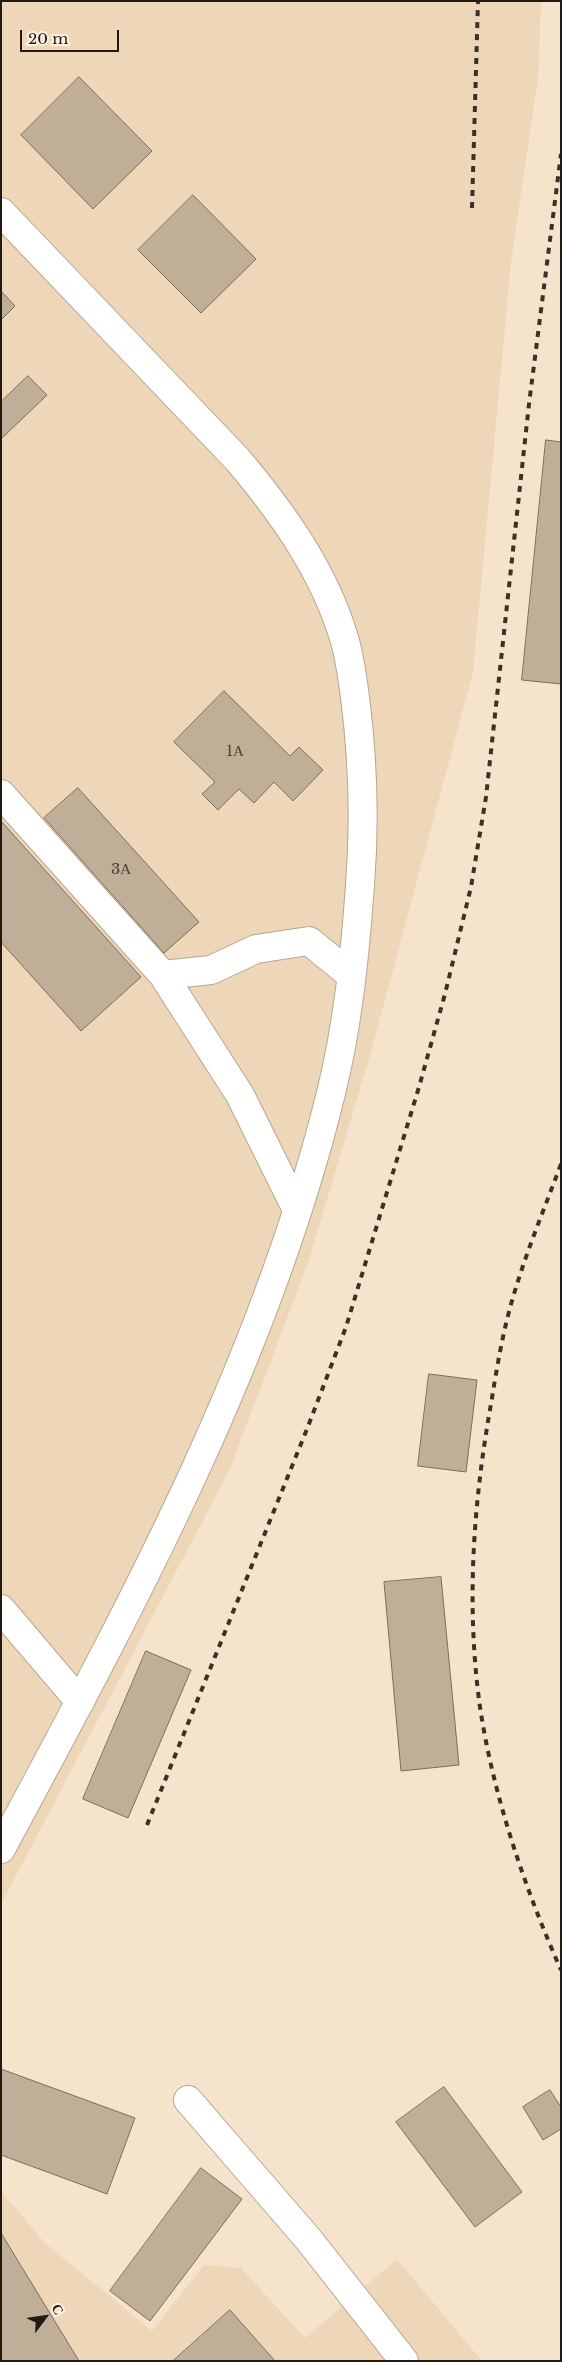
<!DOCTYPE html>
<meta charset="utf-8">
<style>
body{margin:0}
#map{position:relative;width:562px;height:2362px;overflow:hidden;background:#f5e3cb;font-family:"Libre Baskerville",serif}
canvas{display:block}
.frame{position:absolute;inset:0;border:2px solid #201a11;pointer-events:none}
.north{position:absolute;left:20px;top:2292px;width:50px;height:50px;-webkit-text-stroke:4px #fcf1e3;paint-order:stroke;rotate:59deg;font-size:14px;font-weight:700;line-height:20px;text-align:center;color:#201a11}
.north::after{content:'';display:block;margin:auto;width:18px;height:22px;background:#201a11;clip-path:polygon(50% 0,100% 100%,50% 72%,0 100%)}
.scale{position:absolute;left:20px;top:30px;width:99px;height:22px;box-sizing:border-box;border:2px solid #201a11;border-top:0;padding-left:6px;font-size:15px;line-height:18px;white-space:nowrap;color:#201a11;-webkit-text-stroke:4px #fcf1e3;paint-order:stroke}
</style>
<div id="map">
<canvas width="562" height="2362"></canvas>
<div class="frame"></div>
<div class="north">С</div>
<div class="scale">20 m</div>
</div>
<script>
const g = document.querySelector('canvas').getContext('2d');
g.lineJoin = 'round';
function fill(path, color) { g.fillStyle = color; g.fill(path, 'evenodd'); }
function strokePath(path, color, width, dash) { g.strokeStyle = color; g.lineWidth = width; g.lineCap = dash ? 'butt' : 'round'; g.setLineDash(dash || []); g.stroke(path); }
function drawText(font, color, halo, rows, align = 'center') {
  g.font = font + ' "Libre Baskerville",serif'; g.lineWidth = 4.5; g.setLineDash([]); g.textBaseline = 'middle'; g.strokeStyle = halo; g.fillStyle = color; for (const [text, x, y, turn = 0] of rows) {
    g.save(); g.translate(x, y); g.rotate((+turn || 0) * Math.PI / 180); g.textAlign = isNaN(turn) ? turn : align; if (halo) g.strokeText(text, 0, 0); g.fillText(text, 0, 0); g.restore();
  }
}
fill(new Path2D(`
 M 1,1 L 541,1 L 538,78 L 511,262 L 473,672 L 371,1052 L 308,1263 L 229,1471 L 1,1904 Z
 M 1,2191 L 45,2243 L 152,2331 L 204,2265 L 241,2268 L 305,2338 L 397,2259 L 482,2361 L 1,2361 Z`), '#eed7b9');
const building = new Path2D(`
 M 79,77 L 152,151 L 93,209 L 21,135 Z
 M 193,195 L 256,259 L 201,313 L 138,250 Z
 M 1,291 L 15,306 L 1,320 Z
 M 28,376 L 47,395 L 1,439 L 1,402 Z
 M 546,440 L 561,442 L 561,684 L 522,680 Z
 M 224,691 L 290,756 L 299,747 L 323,770 L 293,801 L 274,782 L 254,803 L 239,789 L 218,810 L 202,794 L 215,782 L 174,742 Z
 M 78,788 L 199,922 L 164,953 L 44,818 Z
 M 1,821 L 141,977 L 81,1031 L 1,942 Z
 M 429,1374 L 477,1380 L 466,1472 L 418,1466 Z
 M 441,1577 L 459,1765 L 401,1771 L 384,1582 Z
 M 146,1651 L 191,1670 L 128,1818 L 83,1799 Z
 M 1,2069 L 135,2118 L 107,2194 L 1,2155 Z
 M 444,2087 L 522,2192 L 475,2227 L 396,2122 Z
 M 550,2090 L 561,2107 L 561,2129 L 543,2140 L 523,2107 Z
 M 201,2168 L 242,2199 L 150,2321 L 110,2291 Z
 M 1,2233 L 79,2361 L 1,2361 Z
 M 230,2310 L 275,2361 L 173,2361 Z`);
fill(building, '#c0af98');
strokePath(building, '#7d6d57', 1);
const minor = new Path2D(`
 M 1,212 L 237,459 C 282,512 324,571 344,638 C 350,657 352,677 355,697 C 363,760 365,822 360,885 C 355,954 348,1025 331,1093 C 265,1362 131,1607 1,1849
 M 1,794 L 163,975 L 240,1095 L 297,1210
 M 163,975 L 211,970 L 256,949 L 309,941 L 351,975
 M 1,1609 L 80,1702
 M 188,2100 L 309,2240 L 404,2361`);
strokePath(minor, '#b7a68f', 30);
strokePath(minor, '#fff', 28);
strokePath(new Path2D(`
 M 472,208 L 478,1
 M 561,1164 C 545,1207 527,1250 514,1294 C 503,1330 497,1367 491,1404 C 473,1504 466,1607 480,1707 C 493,1795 525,1889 561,1970
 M 147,1825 L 307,1429 L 346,1327 L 419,1087 L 445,994 L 471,887 L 486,797 L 529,404 L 561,154`), '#3a3228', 4, [6, 6]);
drawText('15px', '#483f33', null, [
 ["1А",235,752],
 ["3А",121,870]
]);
</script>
